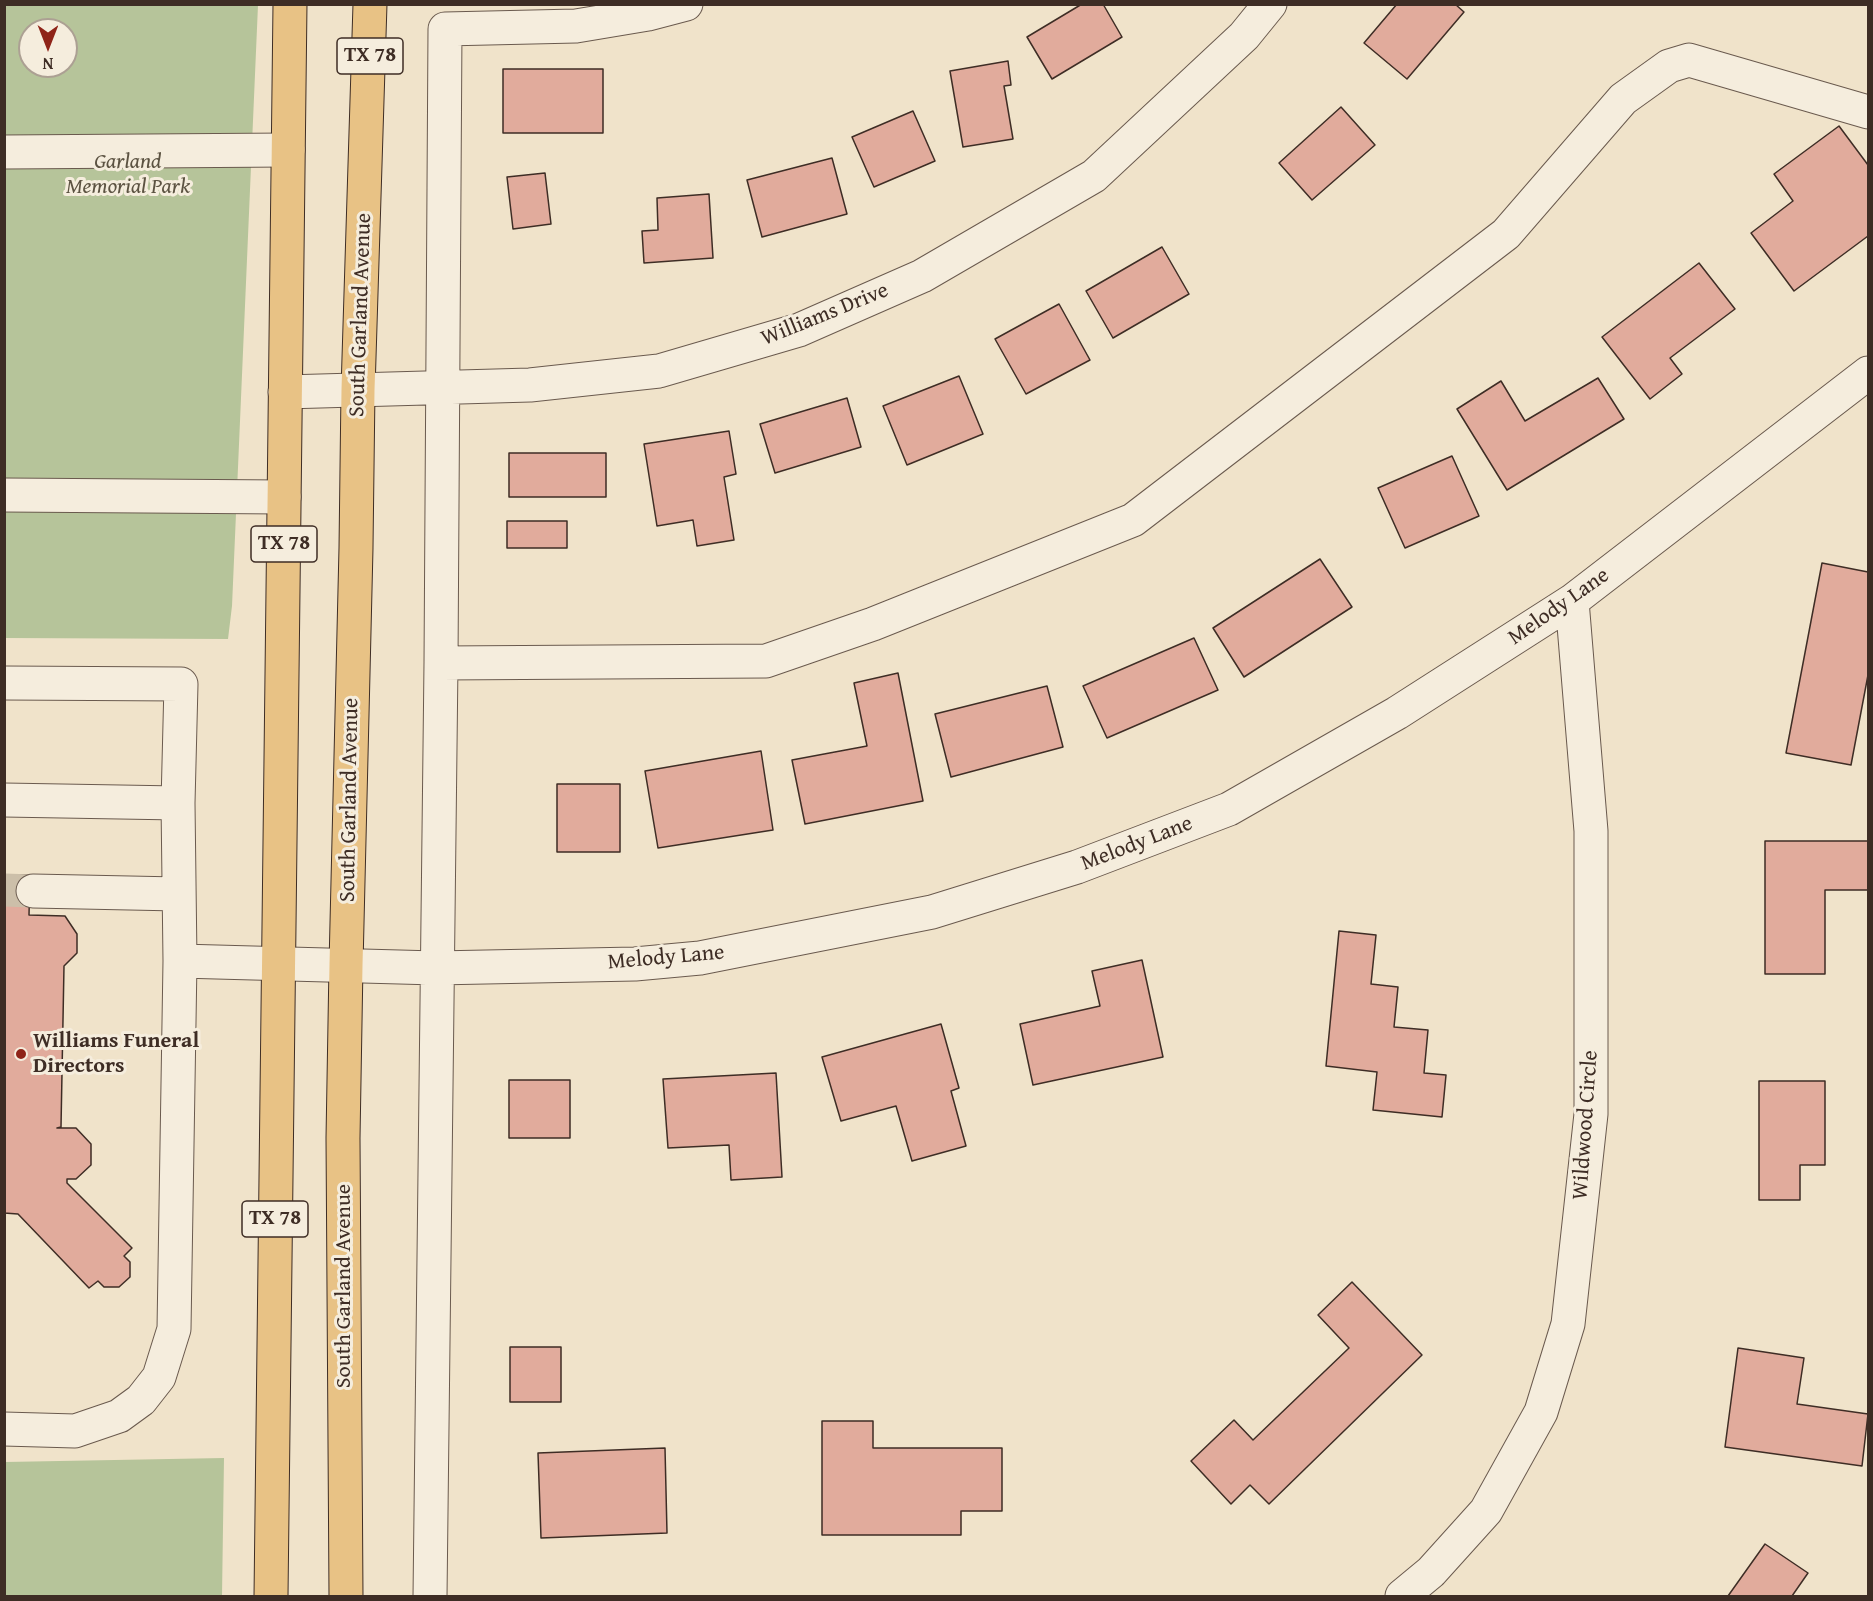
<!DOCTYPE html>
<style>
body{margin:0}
#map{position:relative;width:1873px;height:1601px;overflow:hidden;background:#f0e3ca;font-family:"Gentium Book Plus",serif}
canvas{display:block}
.frame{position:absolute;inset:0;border:6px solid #3e2d25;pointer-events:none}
.north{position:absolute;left:18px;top:18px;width:60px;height:60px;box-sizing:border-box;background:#f5eddd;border:2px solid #aca093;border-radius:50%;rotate:180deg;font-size:16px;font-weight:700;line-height:24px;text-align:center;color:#3e2d25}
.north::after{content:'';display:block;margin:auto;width:21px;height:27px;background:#8f2418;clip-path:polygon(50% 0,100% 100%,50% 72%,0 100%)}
</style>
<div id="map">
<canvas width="1873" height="1601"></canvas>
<div class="frame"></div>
<div class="north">N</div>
</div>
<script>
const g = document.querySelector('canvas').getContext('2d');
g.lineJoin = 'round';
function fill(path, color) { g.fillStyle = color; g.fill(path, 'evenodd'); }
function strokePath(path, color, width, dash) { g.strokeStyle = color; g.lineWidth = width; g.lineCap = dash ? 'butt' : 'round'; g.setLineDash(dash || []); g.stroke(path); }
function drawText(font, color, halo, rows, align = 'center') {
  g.font = font + ' "Gentium Book Plus",serif'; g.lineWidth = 6; g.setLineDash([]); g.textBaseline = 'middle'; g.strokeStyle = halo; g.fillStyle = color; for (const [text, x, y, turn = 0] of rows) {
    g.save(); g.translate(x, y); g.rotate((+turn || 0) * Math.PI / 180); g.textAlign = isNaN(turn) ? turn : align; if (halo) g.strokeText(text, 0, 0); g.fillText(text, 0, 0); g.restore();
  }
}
fill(new Path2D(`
 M 5,5 L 258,5 L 232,606 L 228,639 L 5,638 ZM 30,30 L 66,30 L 66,66 L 30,66 Z
 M 224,1458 L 222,1596 L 5,1596 L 5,1462 Z`), '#b6c49a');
const building = new Path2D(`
 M 1082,4 L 1103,4 L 1122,37 L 1052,79 L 1027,37 Z
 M 1397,4 L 1455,4 L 1464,12 L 1407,79 L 1364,43 Z
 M 1008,61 L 1011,85 L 1004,86 L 1013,139 L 963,147 L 950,71 Z
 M 503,69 L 603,69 L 603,133 L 503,133 Z
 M 1341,107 L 1375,145 L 1312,200 L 1279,163 Z
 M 913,111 L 935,161 L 874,187 L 852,137 Z
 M 1839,126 L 1868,165 L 1868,236 L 1794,291 L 1751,233 L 1793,201 L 1774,174 Z
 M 832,158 L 847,214 L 762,237 L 747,180 Z
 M 545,173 L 551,224 L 513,229 L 507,177 Z
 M 709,194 L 713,258 L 644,263 L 642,231 L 658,230 L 657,198 Z
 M 1162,247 L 1189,294 L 1113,338 L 1086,291 Z
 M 1699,263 L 1735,309 L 1670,358 L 1682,374 L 1650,399 L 1602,337 Z
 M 1059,304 L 1090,360 L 1026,394 L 995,339 Z
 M 959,376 L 983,434 L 907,465 L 883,406 Z
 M 1598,378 L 1624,419 L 1507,490 L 1457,409 L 1501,381 L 1525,421 Z
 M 847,398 L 861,447 L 775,473 L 760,424 Z
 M 729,431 L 736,474 L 724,477 L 734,540 L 697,546 L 693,520 L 657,526 L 644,444 Z
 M 509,453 L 606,453 L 606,497 L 509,497 Z
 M 1452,456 L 1479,516 L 1405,548 L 1378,488 Z
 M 507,521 L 567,521 L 567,548 L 507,548 Z
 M 1320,559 L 1352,607 L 1244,677 L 1213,628 Z
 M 1822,563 L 1868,572 L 1868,675 L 1851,765 L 1786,753 Z
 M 1194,638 L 1218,690 L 1107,738 L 1083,686 Z
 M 898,673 L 923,801 L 805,824 L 792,760 L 867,746 L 854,683 Z
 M 1047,686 L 1063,747 L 951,777 L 935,714 Z
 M 761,751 L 773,830 L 658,848 L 645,771 Z
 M 557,784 L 620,784 L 620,852 L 557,852 Z
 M 1765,841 L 1868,841 L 1868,890 L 1825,890 L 1825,974 L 1765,974 Z
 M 4,875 L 30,875 L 29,915 L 65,916 L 77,934 L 77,953 L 64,966 L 61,1127 L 57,1128 L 76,1128 L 91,1144 L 91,1165 L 76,1179 L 67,1179 L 67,1183 L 132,1248 L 124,1256 L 130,1262 L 130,1277 L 119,1287 L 104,1287 L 98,1281 L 89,1288 L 18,1214 L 4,1213 Z
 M 1339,931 L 1376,935 L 1371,984 L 1398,987 L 1394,1027 L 1428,1030 L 1424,1073 L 1446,1075 L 1442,1117 L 1373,1110 L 1377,1072 L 1326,1066 Z
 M 1142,960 L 1163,1057 L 1033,1085 L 1020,1024 L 1100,1006 L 1092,971 Z
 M 941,1024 L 959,1088 L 951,1091 L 966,1146 L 912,1161 L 896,1106 L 841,1121 L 822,1057 Z
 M 776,1073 L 782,1177 L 731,1180 L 729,1145 L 668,1148 L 663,1079 Z
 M 509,1080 L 570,1080 L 570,1138 L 509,1138 Z
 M 1759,1081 L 1825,1081 L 1825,1165 L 1800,1165 L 1800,1200 L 1759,1200 Z
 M 1352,1282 L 1422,1355 L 1269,1504 L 1250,1485 L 1231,1504 L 1191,1461 L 1234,1420 L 1253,1440 L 1349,1348 L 1318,1315 Z
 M 510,1347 L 561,1347 L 561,1402 L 510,1402 Z
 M 1738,1348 L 1804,1358 L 1797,1404 L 1868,1414 L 1862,1466 L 1725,1447 Z
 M 822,1421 L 873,1421 L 873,1448 L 1002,1448 L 1002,1511 L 961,1511 L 961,1535 L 822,1535 Z
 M 665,1448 L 667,1533 L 541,1538 L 538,1453 Z
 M 1765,1544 L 1808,1573 L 1792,1596 L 1728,1596 Z`);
fill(building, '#e1ab9c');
strokePath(building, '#3e2d25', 1.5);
strokePath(new Path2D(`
 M 4,890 L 33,891`), '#ccbfa9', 33, [33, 16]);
const minor = new Path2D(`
 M 4,152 L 288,150
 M 285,392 L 530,385 L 659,371 L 799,330 L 922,276 L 1094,176 L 1244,36 L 1270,4
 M 4,495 L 284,497
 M 441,663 L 766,661 L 873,624 L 1133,520 L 1506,234 L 1623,99 L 1669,66 L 1689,60 L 1868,112
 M 4,683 L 181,684 L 178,803 L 180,961
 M 4,800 L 178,803
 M 33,891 L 178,894
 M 4,1429 L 75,1431 L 119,1416 L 141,1400 L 159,1377 L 174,1329 L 180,961 L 436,968 L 635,964 L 700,958 L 932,912 L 1077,867 L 1229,809 L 1397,713 L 1572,601 L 1868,373
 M 430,1596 L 441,663 L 445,29 L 576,26 L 648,14 L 686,4
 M 1402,1596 L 1431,1572 L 1486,1511 L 1541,1412 L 1568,1324 L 1591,1114 L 1591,831 L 1572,601`);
const major = new Path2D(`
 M 271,1596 L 290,4
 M 346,1596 L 343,1138 L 346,965 L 356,548 L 358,390 L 370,4`);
strokePath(minor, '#6a5a4e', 35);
strokePath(major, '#3e2d25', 35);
strokePath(minor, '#f5eddd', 33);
strokePath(major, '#e8c285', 33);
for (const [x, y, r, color] of [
 [21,1054,6,"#8f2418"]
]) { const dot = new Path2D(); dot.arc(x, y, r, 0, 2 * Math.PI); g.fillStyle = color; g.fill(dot); strokePath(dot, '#f5eddd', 2); }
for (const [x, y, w] of [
 [370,56,66],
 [284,544,66],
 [275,1219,66]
]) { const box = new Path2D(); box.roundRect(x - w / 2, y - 18, w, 36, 4.5); g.fillStyle = '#f5eddd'; g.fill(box); strokePath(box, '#3e2d25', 1.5); }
drawText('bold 21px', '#3e2d25', null, [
 ["TX 78",370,56],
 ["TX 78",284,544],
 ["TX 78",275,1219]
]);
drawText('italic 22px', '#5c5342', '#f5eddd', [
 ["Garland",128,162],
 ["Memorial Park",128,187]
]);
drawText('22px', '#3e2d25', '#f5eddd', [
 ["South Garland Avenue",361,315,-88],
 ["Williams Drive",825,315,-22],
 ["Melody Lane",1559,607,-35],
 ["South Garland Avenue",350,800,-89],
 ["Melody Lane",1137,844,-21],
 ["Melody Lane",666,958,-5],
 ["Wildwood Circle",1586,1125,-86],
 ["South Garland Avenue",344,1286,-90]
]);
drawText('bold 22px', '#3e2d25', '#f5eddd', [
 ["Williams Funeral",33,1041],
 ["Directors",33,1066]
], 'left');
</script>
